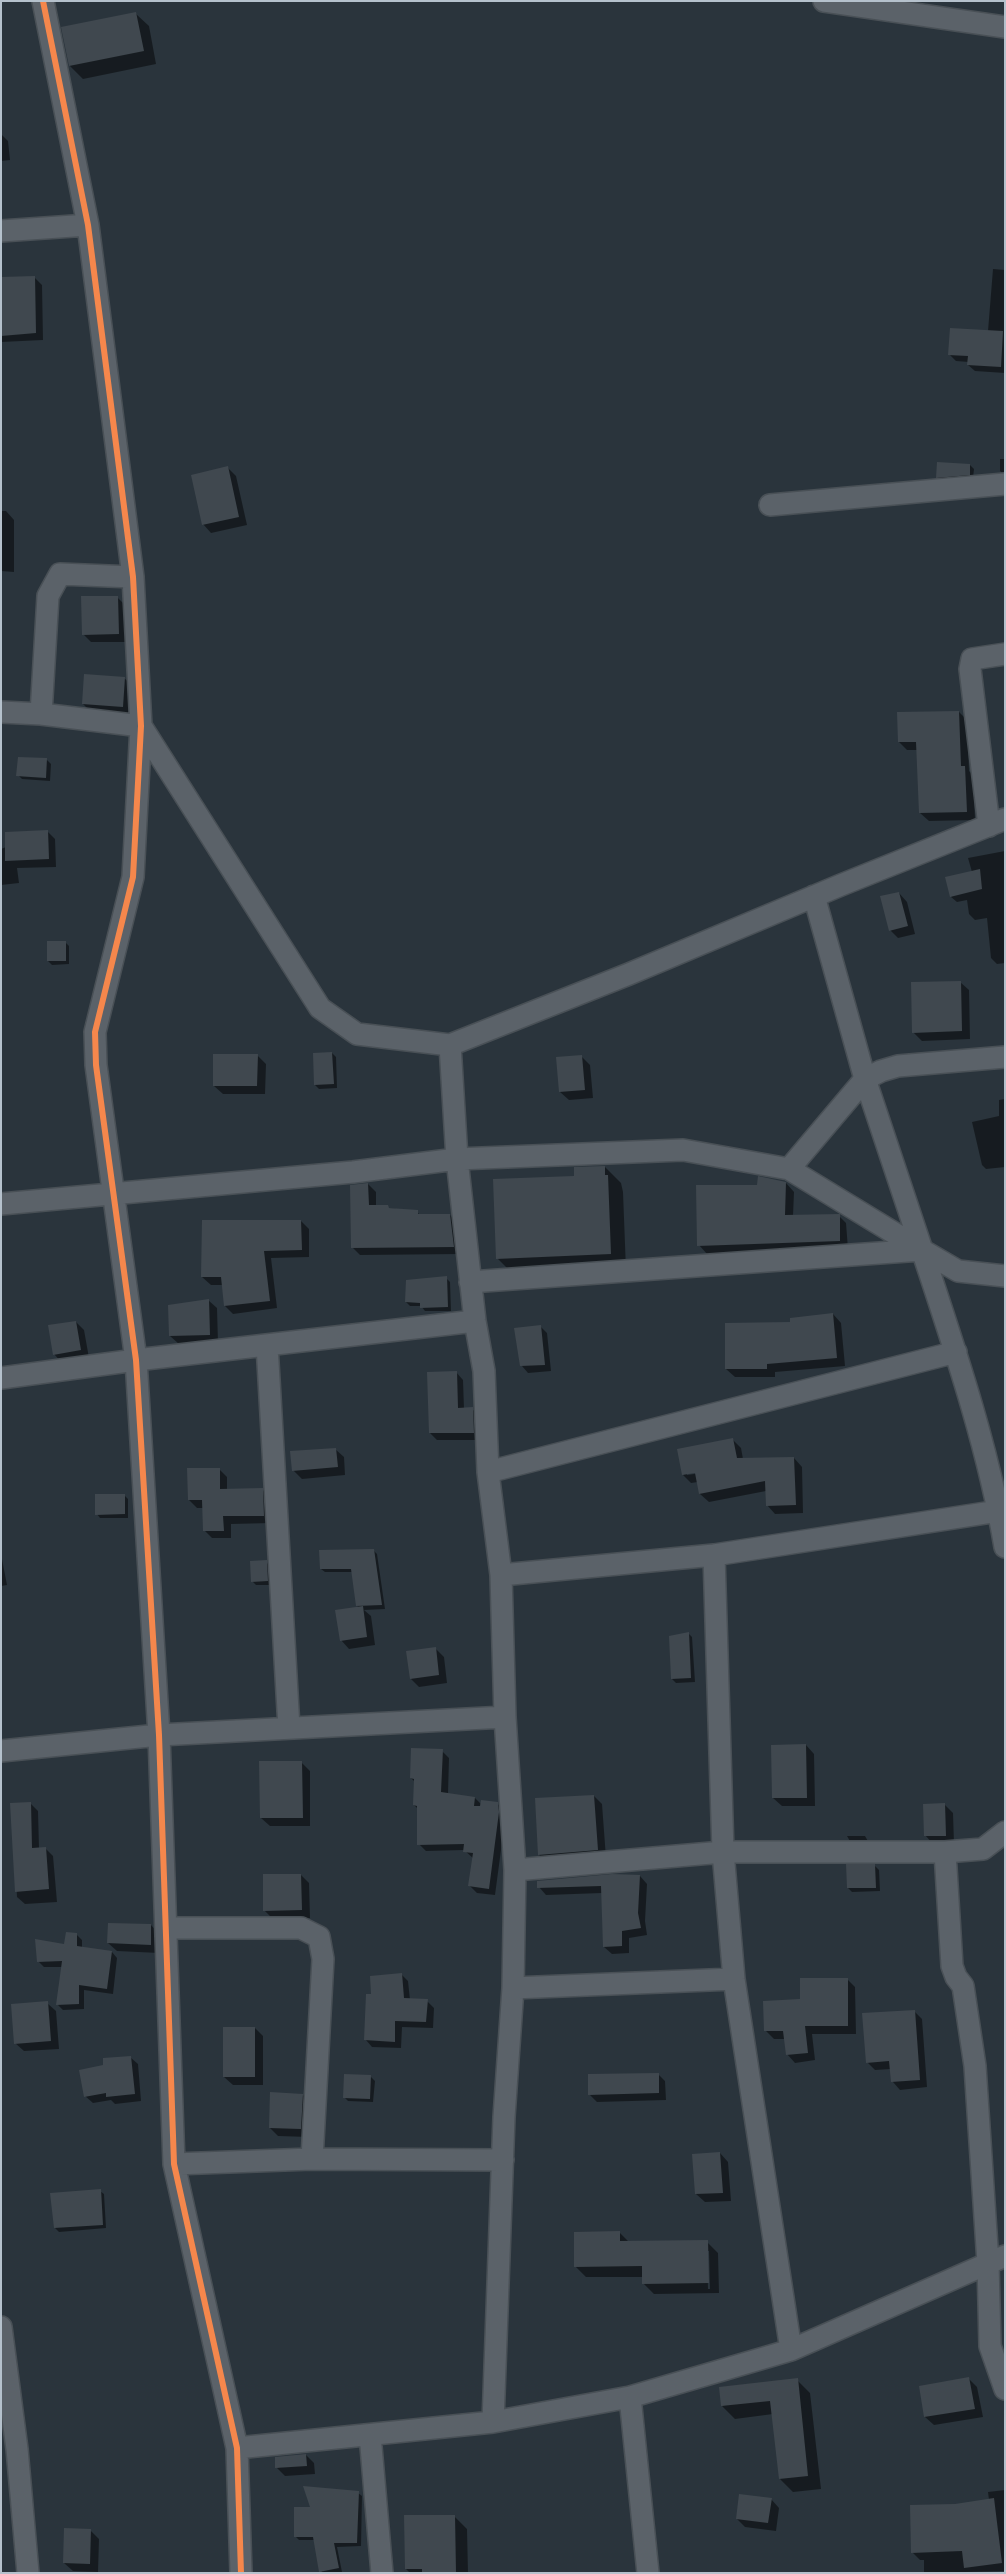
<!DOCTYPE html>
<style>
body{margin:0}
#map{position:relative;width:1006px;height:2574px;overflow:hidden;background:#2a343c;font-family:Mulish,sans-serif}
canvas{display:block}
.frame{position:absolute;inset:0;border:2px solid #b5c1cc;pointer-events:none}
</style>
<div id="map">
<canvas width="1006" height="2574"></canvas>
<div class="frame"></div>
</div>
<script>
const g = document.querySelector('canvas').getContext('2d');
g.lineJoin = 'round';
function fill(path, color) { g.fillStyle = color; g.fill(path, 'evenodd'); }
function strokePath(path, color, width, dash) { g.strokeStyle = color; g.lineWidth = width; g.lineCap = dash ? 'butt' : 'round'; g.setLineDash(dash || []); g.stroke(path); }
fill(new Path2D(`
 M 136,14 L 149,26 L 156,64 L 83,79 L 70,66 L 63,28 Z
 M 1,134 L 8,141 L 10,160 L 1,161 Z
 M 993,269 L 1005,270 L 1005,373 L 975,371 L 968,365 L 969,362 L 956,361 L 950,355 L 988,331 Z
 M 1,278 L 35,278 L 42,285 L 43,340 L 1,342 Z
 M 1000,459 L 1005,459 L 1005,476 L 1000,471 Z
 M 970,465 L 974,469 L 973,478 L 941,481 L 937,477 Z
 M 228,468 L 236,476 L 247,525 L 211,533 L 203,524 Z
 M 1,511 L 6,511 L 14,520 L 14,572 L 1,571 Z
 M 117,597 L 126,606 L 127,642 L 91,642 L 83,634 Z
 M 124,678 L 133,686 L 131,715 L 91,712 L 83,704 Z
 M 959,712 L 967,720 L 969,771 L 973,775 L 975,820 L 929,821 L 920,813 L 918,750 L 907,750 L 899,742 Z
 M 47,760 L 51,764 L 50,781 L 22,779 L 18,775 Z
 M 47,831 L 55,839 L 56,867 L 17,868 L 19,883 L 1,885 L 1,849 Z
 M 1005,851 L 1005,963 L 997,964 L 991,958 L 987,918 L 975,920 L 969,914 L 967,900 L 957,902 L 951,897 L 972,872 L 968,858 Z
 M 899,893 L 907,902 L 915,934 L 898,938 L 890,930 Z
 M 65,942 L 69,946 L 69,964 L 52,965 L 48,961 Z
 M 960,982 L 969,990 L 970,1039 L 922,1041 L 913,1032 Z
 M 332,1053 L 336,1057 L 337,1088 L 319,1089 L 315,1085 Z
 M 257,1055 L 266,1064 L 265,1094 L 223,1094 L 214,1086 Z
 M 582,1057 L 590,1065 L 593,1098 L 569,1100 L 560,1092 Z
 M 1005,1099 L 1005,1167 L 986,1169 L 982,1165 L 972,1122 L 999,1116 L 999,1100 Z
 M 605,1167 L 621,1183 L 623,1192 L 626,1270 L 513,1274 L 497,1258 L 576,1177 Z
 M 786,1183 L 794,1192 L 793,1216 L 838,1215 L 846,1223 L 848,1249 L 707,1254 L 699,1245 L 759,1186 Z
 M 368,1184 L 376,1192 L 376,1206 L 417,1212 L 421,1216 L 450,1215 L 458,1223 L 461,1254 L 360,1255 L 352,1247 Z
 M 301,1221 L 309,1229 L 309,1257 L 271,1258 L 277,1308 L 233,1314 L 225,1306 L 223,1285 L 211,1285 L 202,1277 Z
 M 446,1278 L 450,1282 L 451,1311 L 425,1311 L 421,1306 L 410,1306 L 406,1302 Z
 M 208,1300 L 217,1308 L 218,1343 L 179,1344 L 170,1336 Z
 M 833,1314 L 841,1323 L 845,1366 L 775,1372 L 775,1377 L 735,1377 L 726,1369 Z
 M 76,1322 L 84,1330 L 89,1358 L 62,1363 L 54,1354 Z
 M 540,1326 L 547,1333 L 551,1371 L 528,1373 L 522,1366 Z
 M 456,1372 L 463,1380 L 464,1409 L 472,1409 L 480,1416 L 481,1440 L 437,1440 L 430,1433 Z
 M 733,1440 L 741,1448 L 743,1459 L 794,1458 L 802,1467 L 803,1513 L 775,1514 L 767,1505 L 766,1491 L 709,1502 L 700,1494 L 698,1482 L 691,1483 L 683,1475 ZM 687,1473 L 701,1473 L 687,1475 Z
 M 335,1449 L 344,1457 L 345,1475 L 302,1479 L 293,1470 Z
 M 219,1469 L 227,1477 L 227,1490 L 262,1489 L 270,1497 L 272,1523 L 231,1524 L 231,1538 L 212,1538 L 204,1530 L 204,1508 L 197,1508 L 189,1500 Z
 M 124,1495 L 128,1499 L 128,1518 L 100,1518 L 97,1514 Z
 M 373,1550 L 377,1554 L 385,1609 L 364,1610 L 371,1616 L 375,1645 L 349,1649 L 341,1640 L 360,1608 L 357,1606 L 353,1572 L 325,1572 L 321,1569 Z
 M 1,1554 L 7,1585 L 1,1586 Z
 M 266,1562 L 270,1566 L 271,1585 L 256,1585 L 252,1581 Z
 M 688,1633 L 692,1637 L 695,1682 L 676,1683 L 672,1679 Z
 M 435,1648 L 444,1657 L 447,1683 L 419,1687 L 411,1679 Z
 M 806,1745 L 814,1754 L 815,1806 L 782,1806 L 773,1798 Z
 M 442,1751 L 449,1758 L 448,1794 L 475,1798 L 482,1805 L 497,1803 L 504,1811 L 505,1820 L 495,1895 L 477,1893 L 470,1886 L 474,1859 L 464,1850 L 426,1851 L 419,1844 L 418,1809 L 414,1805 L 415,1782 L 411,1778 Z
 M 301,1762 L 310,1771 L 310,1826 L 270,1826 L 261,1818 Z
 M 594,1796 L 602,1804 L 606,1858 L 548,1863 L 539,1855 L 536,1799 Z
 M 30,1803 L 38,1811 L 39,1848 L 45,1848 L 53,1856 L 57,1902 L 25,1904 L 17,1897 L 12,1804 Z
 M 945,1805 L 953,1813 L 954,1844 L 933,1844 L 925,1835 Z
 M 847,1836 L 865,1836 L 869,1843 L 851,1843 Z
 M 875,1866 L 879,1870 L 880,1891 L 852,1892 L 848,1888 Z
 M 301,1875 L 309,1883 L 310,1918 L 273,1919 L 264,1910 Z
 M 640,1876 L 647,1884 L 645,1921 L 647,1935 L 629,1938 L 629,1953 L 612,1954 L 604,1947 L 602,1893 L 546,1895 L 539,1887 Z
 M 151,1925 L 159,1934 L 159,1953 L 117,1951 L 108,1943 Z
 M 76,1934 L 82,1940 L 82,1948 L 112,1952 L 117,1958 L 113,1994 L 84,1990 L 84,2009 L 63,2010 L 58,2005 L 63,1967 L 44,1967 L 38,1961 L 65,1945 Z
 M 401,1974 L 408,1981 L 410,2000 L 427,2001 L 434,2008 L 433,2028 L 402,2027 L 401,2048 L 372,2047 L 366,2040 L 373,1995 Z
 M 847,1979 L 855,1987 L 856,2034 L 812,2034 L 815,2060 L 795,2063 L 787,2054 L 785,2039 L 774,2039 L 766,2031 L 801,2000 Z
 M 47,2003 L 56,2011 L 59,2049 L 24,2051 L 15,2043 Z
 M 914,2011 L 922,2019 L 927,2087 L 900,2090 L 893,2082 L 891,2069 L 875,2070 L 867,2062 Z
 M 255,2028 L 263,2036 L 263,2085 L 233,2085 L 224,2077 Z
 M 130,2057 L 138,2064 L 141,2101 L 115,2104 L 111,2100 L 93,2103 L 85,2096 L 105,2066 Z
 M 658,2074 L 665,2081 L 666,2100 L 597,2102 L 590,2095 Z
 M 371,2077 L 375,2081 L 373,2102 L 348,2101 L 344,2097 Z
 M 303,2095 L 311,2103 L 309,2137 L 278,2136 L 270,2128 Z
 M 720,2153 L 728,2162 L 731,2201 L 705,2202 L 696,2194 Z
 M 100,2191 L 104,2194 L 106,2228 L 59,2232 L 55,2228 Z
 M 619,2232 L 630,2243 L 707,2242 L 718,2253 L 719,2293 L 654,2294 L 643,2283 L 643,2277 L 586,2277 L 575,2266 ZM 707,2251 L 709,2251 L 710,2289 L 708,2289 Z
 M 969,2379 L 977,2387 L 983,2417 L 934,2425 L 925,2417 L 920,2387 Z
 M 797,2380 L 810,2393 L 821,2489 L 793,2492 L 780,2479 L 773,2414 L 735,2419 L 722,2406 Z
 M 306,2455 L 314,2463 L 315,2474 L 285,2476 L 277,2468 Z
 M 1005,2490 L 1005,2571 L 924,2573 L 924,2560 L 920,2560 L 912,2552 L 955,2505 L 989,2500 L 988,2492 Z
 M 358,2493 L 362,2496 L 361,2546 L 337,2547 L 342,2572 L 322,2573 L 315,2540 L 299,2540 L 295,2536 L 311,2509 Z
 M 771,2499 L 779,2508 L 776,2531 L 745,2527 L 737,2519 Z
 M 454,2516 L 467,2529 L 468,2573 L 410,2573 L 406,2569 Z
 M 90,2530 L 99,2539 L 98,2572 L 73,2571 L 64,2563 Z`), '#0007');
fill(new Path2D(`
 M 136,12 L 144,51 L 69,66 L 61,27 Z
 M 35,276 L 36,333 L 1,336 L 1,277 Z
 M 950,328 L 1003,331 L 1001,367 L 967,365 L 968,356 L 948,355 Z
 M 937,462 L 970,464 L 970,475 L 936,478 Z
 M 228,466 L 239,517 L 202,525 L 191,475 Z
 M 81,596 L 118,596 L 119,634 L 82,635 Z
 M 84,674 L 125,677 L 123,707 L 82,704 Z
 M 959,711 L 961,766 L 965,766 L 967,812 L 919,813 L 916,742 L 898,742 L 897,712 Z
 M 18,757 L 47,758 L 46,778 L 16,776 Z
 M 48,830 L 49,859 L 5,861 L 5,832 Z
 M 980,869 L 982,889 L 950,897 L 945,877 Z
 M 899,892 L 908,926 L 889,931 L 880,896 Z
 M 47,941 L 66,941 L 66,961 L 47,961 Z
 M 961,981 L 962,1031 L 912,1033 L 911,982 Z
 M 332,1052 L 334,1084 L 314,1085 L 313,1053 Z
 M 213,1054 L 258,1054 L 257,1086 L 213,1086 Z
 M 582,1055 L 585,1090 L 559,1092 L 556,1057 Z
 M 605,1166 L 605,1175 L 608,1175 L 611,1254 L 496,1259 L 493,1179 L 574,1176 L 574,1167 Z
 M 758,1176 L 786,1182 L 785,1215 L 840,1214 L 840,1241 L 697,1246 L 696,1185 L 757,1185 Z
 M 368,1183 L 369,1205 L 388,1205 L 389,1208 L 418,1210 L 418,1214 L 450,1214 L 454,1247 L 351,1248 L 350,1185 Z
 M 202,1220 L 301,1220 L 302,1250 L 264,1251 L 270,1301 L 224,1306 L 221,1277 L 201,1277 Z
 M 447,1276 L 448,1307 L 420,1308 L 420,1303 L 405,1302 L 406,1280 Z
 M 209,1299 L 210,1335 L 169,1336 L 168,1305 Z
 M 833,1313 L 837,1358 L 767,1364 L 767,1369 L 725,1369 L 725,1323 L 790,1322 L 790,1318 Z
 M 76,1321 L 81,1350 L 53,1355 L 48,1325 Z
 M 541,1325 L 545,1365 L 520,1366 L 514,1328 Z
 M 457,1371 L 458,1408 L 473,1407 L 474,1433 L 429,1433 L 427,1372 Z
 M 733,1438 L 737,1458 L 794,1457 L 796,1505 L 766,1506 L 765,1481 L 699,1494 L 695,1473 L 682,1475 L 677,1449 Z
 M 336,1448 L 338,1467 L 292,1471 L 290,1451 Z
 M 187,1468 L 220,1468 L 220,1489 L 263,1488 L 264,1516 L 223,1516 L 224,1531 L 203,1531 L 202,1500 L 188,1500 Z
 M 95,1494 L 125,1494 L 125,1514 L 95,1515 Z
 M 374,1549 L 382,1605 L 356,1606 L 351,1569 L 320,1569 L 319,1550 Z
 M 267,1560 L 268,1581 L 251,1582 L 250,1561 Z
 M 363,1606 L 367,1637 L 340,1641 L 335,1610 Z
 M 689,1632 L 691,1678 L 671,1679 L 669,1636 Z
 M 436,1647 L 439,1675 L 410,1679 L 406,1651 Z
 M 806,1744 L 807,1798 L 772,1798 L 771,1745 Z
 M 411,1748 L 443,1749 L 441,1792 L 475,1797 L 474,1806 L 480,1806 L 481,1800 L 498,1802 L 499,1812 L 489,1889 L 468,1886 L 473,1853 L 463,1852 L 464,1844 L 417,1845 L 417,1806 L 413,1805 L 414,1779 L 410,1778 Z
 M 259,1761 L 302,1761 L 303,1818 L 260,1818 Z
 M 594,1795 L 598,1850 L 538,1855 L 535,1798 Z
 M 31,1802 L 32,1848 L 46,1847 L 49,1889 L 15,1892 L 10,1803 Z
 M 945,1803 L 946,1836 L 924,1836 L 923,1804 Z
 M 846,1864 L 875,1864 L 876,1888 L 847,1888 Z
 M 263,1874 L 301,1874 L 302,1910 L 263,1911 Z
 M 612,1874 L 640,1875 L 638,1913 L 641,1928 L 622,1931 L 622,1946 L 603,1947 L 601,1886 L 537,1888 L 537,1881 Z
 M 108,1923 L 151,1924 L 151,1945 L 107,1943 Z
 M 66,1932 L 77,1933 L 77,1946 L 112,1951 L 107,1989 L 79,1985 L 79,2004 L 56,2005 L 62,1961 L 37,1962 L 35,1939 L 64,1944 Z
 M 402,1973 L 404,1998 L 428,1999 L 426,2022 L 395,2021 L 395,2042 L 364,2040 L 366,1994 L 371,1994 L 370,1976 Z
 M 800,1978 L 848,1978 L 848,2026 L 805,2026 L 808,2053 L 786,2055 L 783,2031 L 764,2031 L 763,2001 L 800,1999 Z
 M 48,2001 L 51,2041 L 14,2044 L 11,2004 Z
 M 915,2010 L 920,2080 L 891,2082 L 889,2061 L 866,2063 L 862,2013 Z
 M 223,2027 L 255,2027 L 255,2077 L 223,2077 Z
 M 131,2056 L 135,2094 L 106,2097 L 106,2093 L 84,2097 L 79,2070 L 103,2065 L 103,2058 Z
 M 659,2073 L 659,2093 L 588,2095 L 588,2074 Z
 M 344,2074 L 371,2075 L 370,2099 L 343,2098 Z
 M 270,2092 L 303,2094 L 301,2129 L 269,2128 Z
 M 720,2152 L 723,2193 L 695,2194 L 692,2154 Z
 M 101,2189 L 103,2225 L 54,2228 L 50,2193 Z
 M 620,2231 L 620,2241 L 708,2240 L 709,2283 L 642,2284 L 642,2266 L 574,2267 L 574,2232 Z
 M 969,2377 L 975,2409 L 924,2417 L 919,2386 Z
 M 798,2378 L 808,2476 L 779,2479 L 770,2401 L 721,2406 L 719,2387 Z
 M 306,2454 L 307,2466 L 275,2468 L 275,2457 Z
 M 303,2486 L 359,2491 L 357,2543 L 334,2543 L 339,2568 L 319,2572 L 313,2537 L 294,2537 L 294,2507 L 310,2507 Z
 M 739,2494 L 772,2498 L 768,2523 L 736,2519 Z
 M 994,2498 L 1002,2563 L 964,2568 L 962,2551 L 911,2553 L 910,2505 L 955,2504 Z
 M 404,2515 L 455,2515 L 456,2573 L 422,2573 L 422,2569 L 405,2569 Z
 M 64,2528 L 91,2529 L 90,2564 L 63,2563 Z`), '#40484f');
const street = new Path2D(`
 M 43,1 L 88,225 L 133,577 L 141,726 L 133,877 L 95,1032 L 96,1065 L 136,1360 L 159,1735 L 174,2164 L 237,2448 L 241,2573
 M 824,1 L 1005,27
 M 1,231 L 88,225
 M 770,505 L 1005,484
 M 1,712 L 41,714 L 141,726 L 320,1008 L 357,1034 L 450,1045 L 629,974 L 841,885 L 1005,819
 M 41,714 L 48,596 L 60,574 L 133,577
 M 989,826 L 970,669 L 972,659 L 1005,654
 M 814,896 L 865,1079 L 922,1250
 M 450,1045 L 457,1159 L 475,1321 L 484,1371 L 488,1472 L 501,1575 L 505,1717 L 515,1870 L 513,1988 L 504,2117 L 493,2422
 M 789,1169 L 922,1250 C 954,1347 988,1446 1005,1547
 M 1,1204 L 353,1172 L 457,1159 L 683,1150 L 789,1169 L 865,1079 L 881,1071 L 898,1066 L 1005,1057
 M 470,1282 L 922,1250 L 958,1271 L 1005,1276
 M 267,1345 L 289,1728
 M 1,1378 L 136,1360 L 475,1321
 M 488,1472 L 956,1352
 M 714,1555 L 723,1852 L 734,1979 L 791,2350
 M 501,1575 L 714,1555 L 1005,1510
 M 1,1751 L 159,1735 L 505,1717
 M 945,1852 L 952,1966 L 956,1977 L 963,1986 L 975,2066 L 988,2263 L 990,2346 L 1005,2389
 M 515,1870 L 723,1852 L 945,1852 L 983,1849 L 1005,1832
 M 167,1928 L 301,1928 L 319,1937 L 323,1959 L 312,2159
 M 513,1988 L 734,1979
 M 174,2164 L 312,2159 L 503,2160
 M 1,2327 L 17,2449 L 28,2573
 M 630,2397 L 648,2573
 M 370,2435 L 382,2573
 M 237,2448 L 493,2422 L 630,2397 L 791,2350 L 1005,2256`);
strokePath(street, '#495056', 24);
strokePath(street, '#5b6269', 21);
strokePath(new Path2D(`
 M 43,1 L 88,225 L 133,577 L 141,726 L 133,877 L 95,1032 L 96,1065 L 136,1360 L 159,1735 L 174,2164 L 237,2448 L 241,2573`), '#f5874c', 6);
</script>
